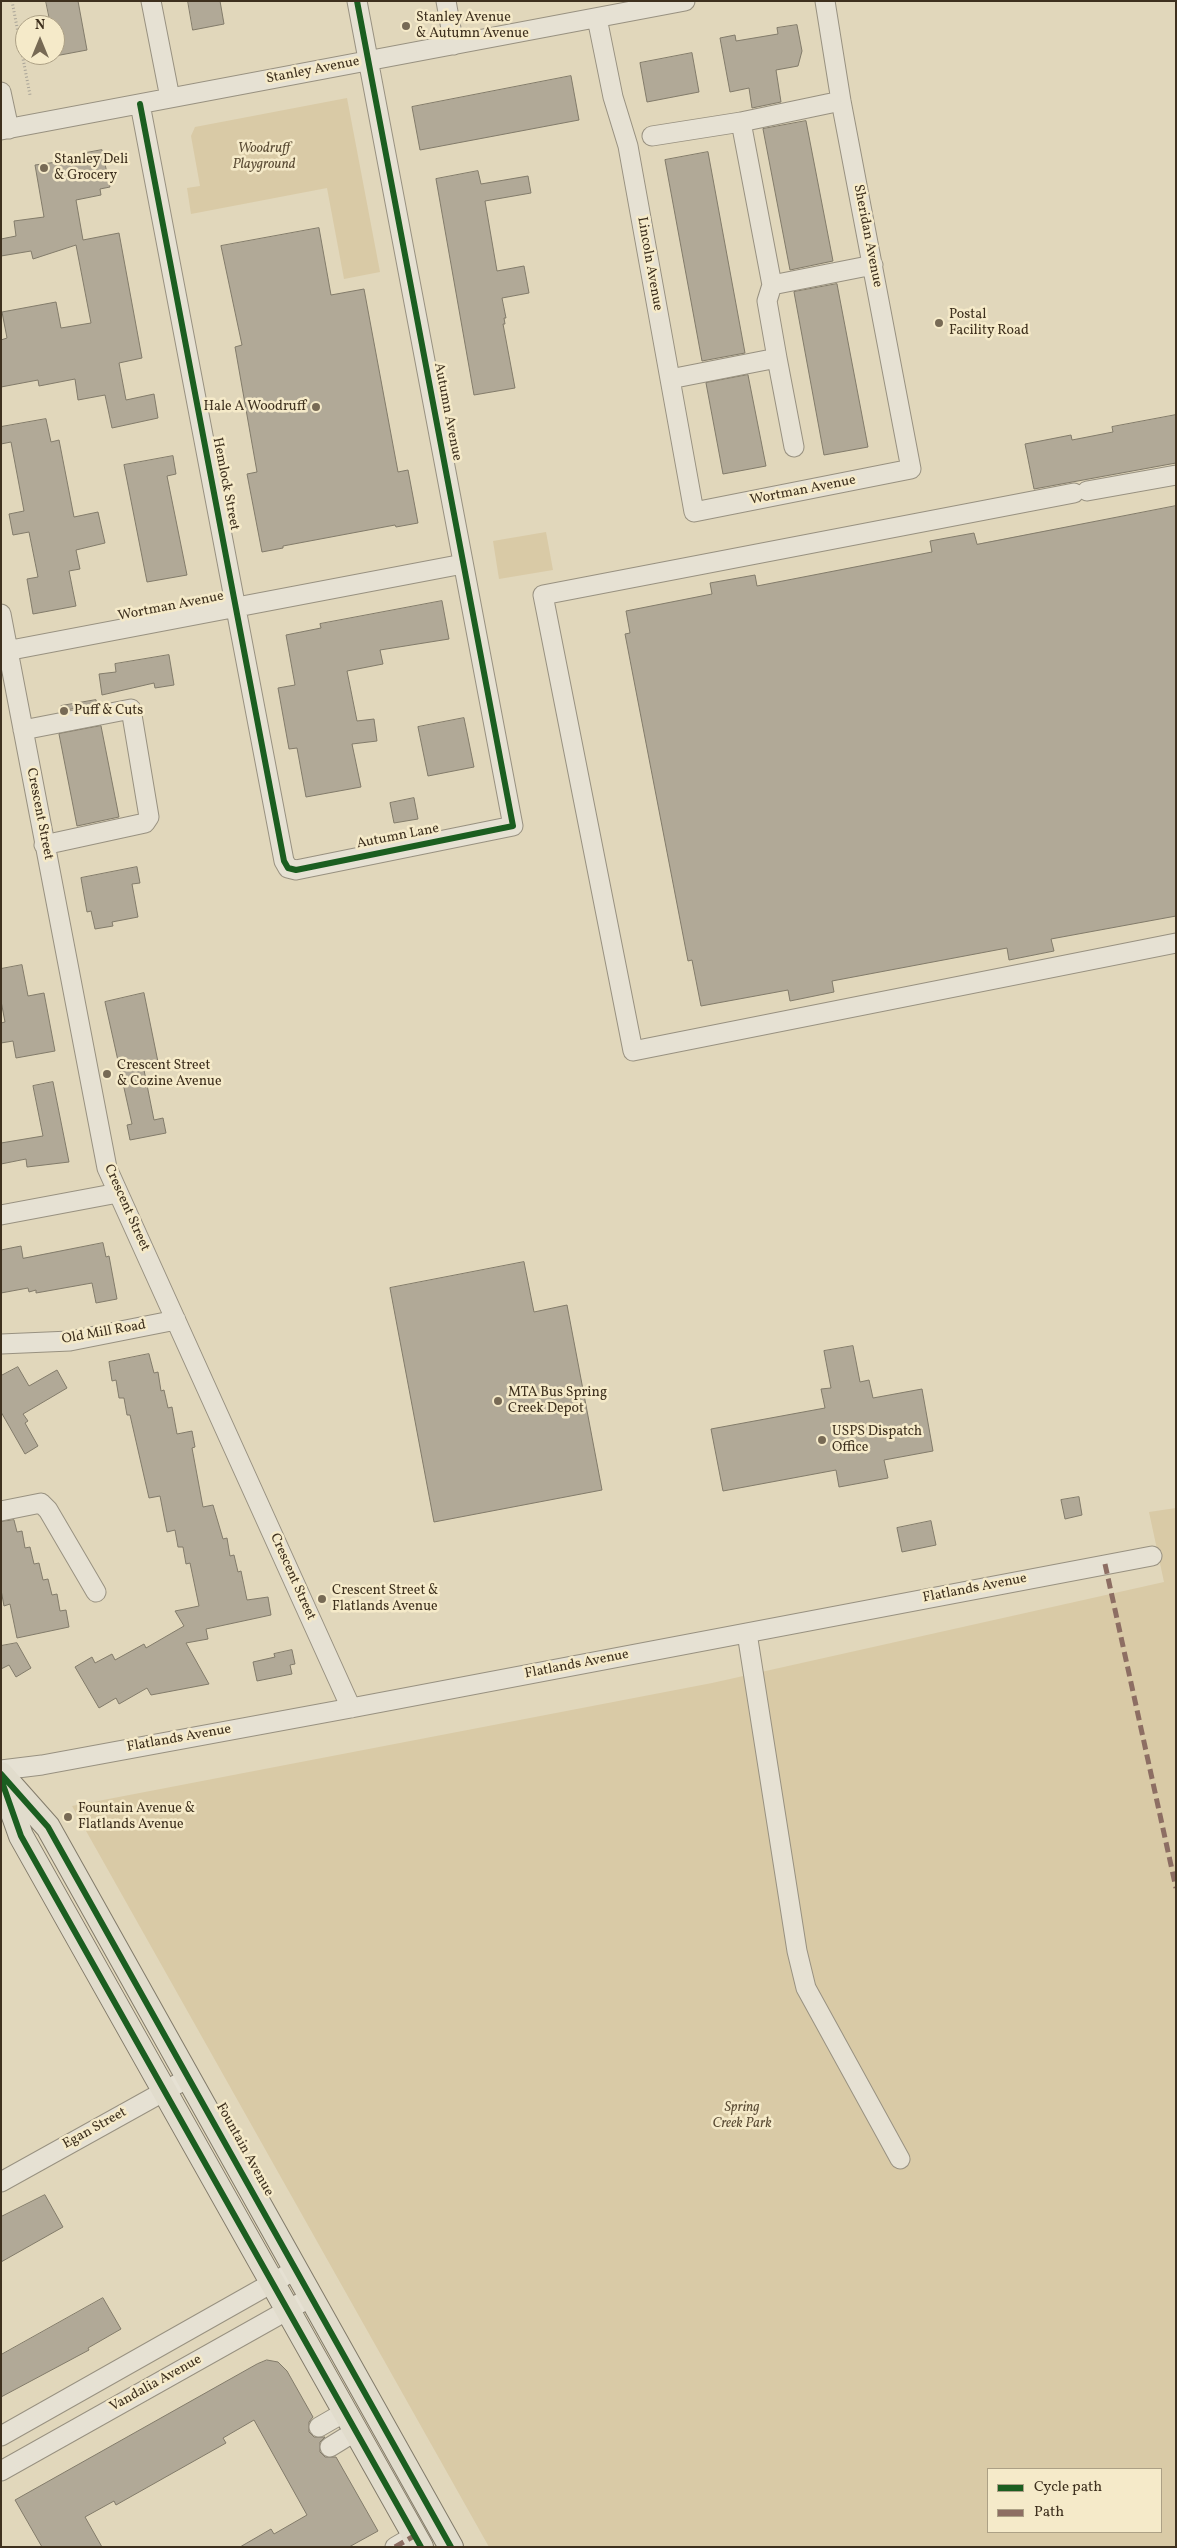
<!DOCTYPE html>
<style>
body{margin:0}
#map{position:relative;width:1177px;height:2548px;overflow:hidden;background:#e1d7bb;font-family:Vollkorn,serif}
canvas{display:block}
.frame{position:absolute;inset:0;border:2px solid #3e301e;pointer-events:none}
.legend{position:absolute;left:987px;top:2468px;width:175px;height:65px;box-sizing:border-box;background:#f5eac9;border:1px solid #aca085;margin:0;padding:6px 9px;list-style:none;font-size:15px;color:#3e301e}
.legend li{display:flex;align-items:center;gap:10px;height:25px}
.legend b{width:25px;border:1px solid #aca085}
.north{position:absolute;left:15px;top:15px;width:50px;height:50px;box-sizing:border-box;background:#f5eac9;border:1px solid #aca085;border-radius:50%;rotate:0deg;font-size:14px;font-weight:700;line-height:20px;text-align:center;color:#3e301e}
.north::after{content:'';display:block;margin:auto;width:18px;height:22px;background:#776a55;clip-path:polygon(50% 0,100% 100%,50% 72%,0 100%)}
</style>
<div id="map">
<canvas width="1177" height="2548"></canvas>
<div class="frame"></div>
<ul class="legend">
<li><b style="height:6px;background:#1b5e20"></b>Cycle path</li>
<li><b style="height:6px;background:#8d6e63"></b>Path</li>
</ul>
<div class="north">N</div>
</div>
<script>
const g = document.querySelector('canvas').getContext('2d');
g.lineJoin = 'round';
function fill(path, color) { g.fillStyle = color; g.fill(path, 'evenodd'); }
function strokePath(path, color, width, dash) { g.strokeStyle = color; g.lineWidth = width; g.lineCap = dash ? 'butt' : 'round'; g.setLineDash(dash || []); g.stroke(path); }
function drawText(font, color, halo, rows, align = 'center') {
  g.font = font + ' Vollkorn,serif'; g.lineWidth = 5; g.setLineDash([]); g.textBaseline = 'middle'; g.strokeStyle = halo; g.fillStyle = color; for (const [text, x, y, turn = 0] of rows) {
    g.save(); g.translate(x, y); g.rotate((+turn || 0) * Math.PI / 180); g.textAlign = isNaN(turn) ? turn : align; if (halo) g.strokeText(text, 0, 0); g.fillText(text, 0, 0); g.restore();
  }
}
fill(new Path2D(`
 M 347,98 L 380,272 L 344,279 L 327,188 L 191,214 L 187,188 L 200,186 L 191,136 L 195,127 Z
 M 546,532 L 553,570 L 499,579 L 493,541 Z
 M 1176,1508 L 1176,2547 L 489,2547 L 72,1806 L 712,1683 L 1164,1582 L 1149,1512 ZM 988,2469 L 1161,2469 L 1161,2532 L 988,2532 Z`), '#d9caa6');
const building = new Path2D(`
 M 46,1 L 78,1 L 87,50 L 55,56 L 55,25 L 51,25 Z
 M 188,1 L 220,1 L 224,24 L 193,30 Z
 M 797,25 L 802,51 L 798,66 L 776,70 L 781,102 L 752,108 L 749,88 L 730,92 L 720,38 L 735,35 L 736,41 L 778,34 L 777,28 Z
 M 692,53 L 699,92 L 647,102 L 640,63 Z
 M 571,76 L 579,120 L 420,150 L 412,107 Z
 M 806,121 L 833,261 L 790,270 L 763,129 Z
 M 102,150 L 110,187 L 100,189 L 101,195 L 76,200 L 83,240 L 119,233 L 142,358 L 119,363 L 126,400 L 154,394 L 158,418 L 112,428 L 105,395 L 78,400 L 75,379 L 39,386 L 38,380 L 1,387 L 1,340 L 7,338 L 2,312 L 56,302 L 61,328 L 91,323 L 76,245 L 33,259 L 31,251 L 1,256 L 1,239 L 16,236 L 14,221 L 44,217 L 35,165 L 86,158 L 86,153 Z
 M 708,152 L 745,353 L 702,361 L 665,160 Z
 M 478,171 L 481,184 L 528,176 L 531,193 L 485,201 L 497,271 L 524,266 L 529,293 L 502,298 L 506,318 L 504,318 L 505,324 L 503,324 L 515,388 L 474,395 L 436,179 Z
 M 319,228 L 331,295 L 364,289 L 398,472 L 408,470 L 418,523 L 396,527 L 395,525 L 283,546 L 283,548 L 262,552 L 247,474 L 257,472 L 235,347 L 242,345 L 221,246 Z
 M 837,284 L 868,447 L 824,455 L 794,292 Z
 M 748,375 L 766,466 L 723,474 L 706,383 Z
 M 1176,415 L 1176,463 L 1034,489 L 1025,444 L 1071,435 L 1072,440 L 1113,432 L 1112,427 Z
 M 46,419 L 51,442 L 59,440 L 74,517 L 98,512 L 105,543 L 76,550 L 80,569 L 69,571 L 76,606 L 33,614 L 27,579 L 38,577 L 29,532 L 13,535 L 9,514 L 24,511 L 11,442 L 1,444 L 1,427 Z
 M 173,456 L 176,474 L 167,476 L 187,575 L 147,582 L 124,465 Z
 M 1176,506 L 1176,916 L 1051,939 L 1054,951 L 1009,960 L 1007,948 L 832,981 L 834,992 L 790,1001 L 788,990 L 701,1006 L 692,960 L 688,961 L 625,634 L 630,633 L 626,611 L 712,594 L 710,583 L 755,575 L 757,586 L 932,552 L 930,541 L 974,533 L 977,544 Z
 M 442,601 L 449,639 L 380,650 L 383,664 L 347,671 L 357,721 L 374,719 L 377,741 L 352,744 L 361,787 L 306,797 L 297,748 L 289,749 L 278,688 L 295,685 L 286,635 L 321,628 L 320,624 Z
 M 169,655 L 174,685 L 155,688 L 154,683 L 102,695 L 99,674 L 116,672 L 115,664 Z
 M 96,700 L 97,704 L 61,711 L 61,706 Z
 M 464,718 L 474,767 L 428,776 L 418,727 Z
 M 101,726 L 119,817 L 77,826 L 59,734 Z
 M 414,798 L 418,819 L 394,823 L 390,803 Z
 M 137,867 L 140,883 L 132,884 L 138,917 L 112,922 L 113,926 L 95,929 L 91,911 L 87,912 L 81,878 Z
 M 22,965 L 28,996 L 44,993 L 55,1051 L 16,1058 L 13,1041 L 1,1043 L 1,1023 L 5,1022 L 1,1001 L 1,969 Z
 M 144,993 L 158,1062 L 143,1065 L 154,1120 L 163,1118 L 166,1133 L 130,1140 L 127,1125 L 132,1124 L 105,1002 Z
 M 53,1082 L 69,1162 L 27,1167 L 26,1159 L 1,1164 L 1,1143 L 43,1136 L 33,1086 Z
 M 103,1243 L 106,1257 L 109,1256 L 117,1299 L 96,1303 L 92,1283 L 36,1293 L 36,1290 L 29,1292 L 28,1288 L 1,1293 L 1,1250 L 21,1246 L 23,1258 Z
 M 524,1262 L 534,1312 L 567,1305 L 602,1490 L 434,1522 L 390,1288 Z
 M 853,1346 L 860,1382 L 869,1380 L 873,1398 L 922,1389 L 933,1451 L 884,1460 L 888,1478 L 839,1487 L 836,1470 L 723,1491 L 711,1429 L 825,1408 L 821,1389 L 831,1388 L 824,1351 Z
 M 149,1354 L 154,1373 L 158,1372 L 161,1391 L 164,1390 L 168,1408 L 172,1407 L 177,1434 L 192,1431 L 195,1447 L 192,1448 L 203,1507 L 213,1505 L 223,1539 L 227,1538 L 230,1556 L 234,1555 L 238,1572 L 241,1571 L 247,1600 L 268,1597 L 271,1615 L 206,1629 L 208,1639 L 186,1643 L 209,1684 L 151,1695 L 147,1688 L 119,1704 L 116,1698 L 99,1708 L 75,1667 L 92,1657 L 95,1663 L 112,1654 L 115,1660 L 144,1644 L 146,1648 L 184,1626 L 175,1611 L 199,1606 L 190,1563 L 186,1564 L 183,1547 L 178,1547 L 175,1530 L 167,1532 L 160,1496 L 149,1498 L 130,1415 L 127,1415 L 124,1398 L 119,1398 L 116,1380 L 112,1381 L 109,1362 Z
 M 18,1367 L 29,1386 L 57,1370 L 67,1388 L 23,1414 L 28,1421 L 25,1423 L 38,1446 L 25,1454 L 1,1412 L 1,1376 Z
 M 1079,1497 L 1082,1515 L 1065,1519 L 1061,1500 Z
 M 14,1520 L 17,1532 L 22,1531 L 25,1548 L 30,1547 L 34,1564 L 39,1563 L 43,1580 L 48,1579 L 52,1595 L 57,1594 L 60,1611 L 66,1610 L 69,1627 L 17,1638 L 10,1604 L 4,1606 L 1,1590 L 1,1522 Z
 M 931,1521 L 936,1545 L 902,1552 L 897,1528 Z
 M 17,1643 L 31,1668 L 16,1677 L 9,1665 L 1,1669 L 1,1646 Z
 M 292,1650 L 295,1664 L 290,1665 L 292,1674 L 257,1681 L 253,1662 L 275,1657 L 274,1654 Z
 M 45,2195 L 63,2227 L 1,2262 L 1,2217 Z
 M 103,2298 L 121,2329 L 88,2348 L 89,2350 L 1,2397 L 1,2355 Z
 M 267,2360 L 278,2362 L 287,2371 L 313,2417 L 309,2422 L 309,2432 L 314,2437 L 325,2437 L 320,2442 L 320,2452 L 325,2457 L 336,2457 L 378,2531 L 349,2547 L 240,2547 L 271,2529 L 274,2534 L 307,2515 L 254,2420 L 223,2438 L 226,2443 L 116,2505 L 114,2501 L 85,2517 L 102,2547 L 42,2547 L 15,2500 L 257,2364 Z`);
fill(building, '#b1a997');
strokePath(building, '#827b6a', 1);
const minor = new Path2D(`
 M 151,1 L 170,98
 M 446,1 L 454,45
 M 597,18 L 613,97 L 628,146 L 694,512 L 911,469 L 841,101 L 825,1
 M 1,92 L 9,129
 M 841,101 L 741,122 L 772,285 L 873,265
 M 140,104 L 284,861 L 288,868 L 296,870 L 513,826 L 357,1
 M 1,130 L 685,1
 M 652,136 L 741,122
 M 777,358 L 794,447
 M 670,379 L 777,358 L 767,301 L 772,285
 M 1087,491 L 1176,475
 M 1074,493 L 543,595 L 633,1051 L 1176,943
 M 1,614 L 107,1168 L 351,1708
 M 1,652 L 463,564
 M 23,730 L 131,709 L 149,817 L 145,823 L 44,845
 M 1,1215 L 118,1193
 M 1,1344 L 70,1341 L 176,1320
 M 1,1511 L 41,1503 L 48,1510 L 96,1592
 M 747,1633 L 797,1951 L 806,1988 L 900,2159
 M 1,1770 L 42,1765 L 351,1708 L 1152,1556
 M 1,2182 L 190,2077
 M 319,2427 L 345,2412
 M 1,2436 L 295,2270
 M 330,2447 L 356,2431
 M 1,2471 L 311,2297
 M 395,2547 L 414,2536`);
const major = new Path2D(`
 M 1,1774 L 48,1827 L 451,2547
 M 2,1782 L 21,1836 L 421,2547`);
strokePath(minor, '#989180', 21);
strokePath(major, '#827b6a', 26);
strokePath(new Path2D(`
 M 12,1 L 30,95`), '#a9a498', 3, [1, 2.5]);
strokePath(minor, '#e6e1d3', 19);
strokePath(major, '#e1dccc', 24);
strokePath(new Path2D(`
 M 1105,1564 L 1176,1888
 M 395,2547 L 414,2536`), '#8d6e63', 5, [10, 5]);
strokePath(new Path2D(`
 M 140,104 L 284,861 L 288,868 L 296,870 L 513,826 L 357,1
 M 1,1774 L 48,1827 L 451,2547
 M 1,1779 L 21,1836 L 421,2547`), '#1b5e20', 6);
for (const [x, y, r, color] of [
 [406,26,5,"#776a55"],
 [44,168,5,"#776a55"],
 [939,323,5,"#776a55"],
 [316,407,5,"#776a55"],
 [64,711,5,"#776a55"],
 [107,1074,5,"#776a55"],
 [498,1401,5,"#776a55"],
 [822,1440,5,"#776a55"],
 [322,1599,5,"#776a55"],
 [68,1817,5,"#776a55"]
]) { const dot = new Path2D(); dot.arc(x, y, r, 0, 2 * Math.PI); g.fillStyle = color; g.fill(dot); strokePath(dot, '#f5eac9', 2); }
drawText('14px', '#3e301e', '#f5eac9', [
 ["Stanley Avenue",416,18],
 ["& Autumn Avenue",416,34],
 ["Stanley Deli",54,160],
 ["& Grocery",54,176],
 ["Postal",949,315],
 ["Facility Road",949,331],
 ["Hale A Woodruff",306,407,"right"],
 ["Puff & Cuts",74,711],
 ["Crescent Street",117,1066],
 ["& Cozine Avenue",117,1082],
 ["MTA Bus Spring",508,1393],
 ["Creek Depot",508,1409],
 ["USPS Dispatch",832,1432],
 ["Office",832,1448],
 ["Crescent Street &",332,1591],
 ["Flatlands Avenue",332,1607],
 ["Fountain Avenue &",78,1809],
 ["Flatlands Avenue",78,1825]
], 'left');
drawText('14px', '#3e301e', '#f5eac9', [
 ["Stanley Avenue",313,71,-11],
 ["Sheridan Avenue",867,236,79],
 ["Lincoln Avenue",649,264,80],
 ["Autumn Avenue",447,412,79],
 ["Hemlock Street",225,484,79],
 ["Wortman Avenue",803,491,-11],
 ["Wortman Avenue",171,607,-11],
 ["Crescent Street",39,814,79],
 ["Autumn Lane",398,837,-11],
 ["Crescent Street",126,1208,66],
 ["Old Mill Road",104,1333,-10],
 ["Crescent Street",292,1577,66],
 ["Flatlands Avenue",975,1589,-11],
 ["Flatlands Avenue",577,1665,-11],
 ["Flatlands Avenue",179,1739,-10],
 ["Egan Street",95,2129,-29],
 ["Fountain Avenue",244,2150,61],
 ["Vandalia Avenue",156,2384,-29]
]);
drawText('italic 14px', '#5c4d36', '#f5eac9', [
 ["Woodruff",264,149],
 ["Playground",264,165],
 ["Spring",742,2108],
 ["Creek Park",742,2124]
]);
</script>
